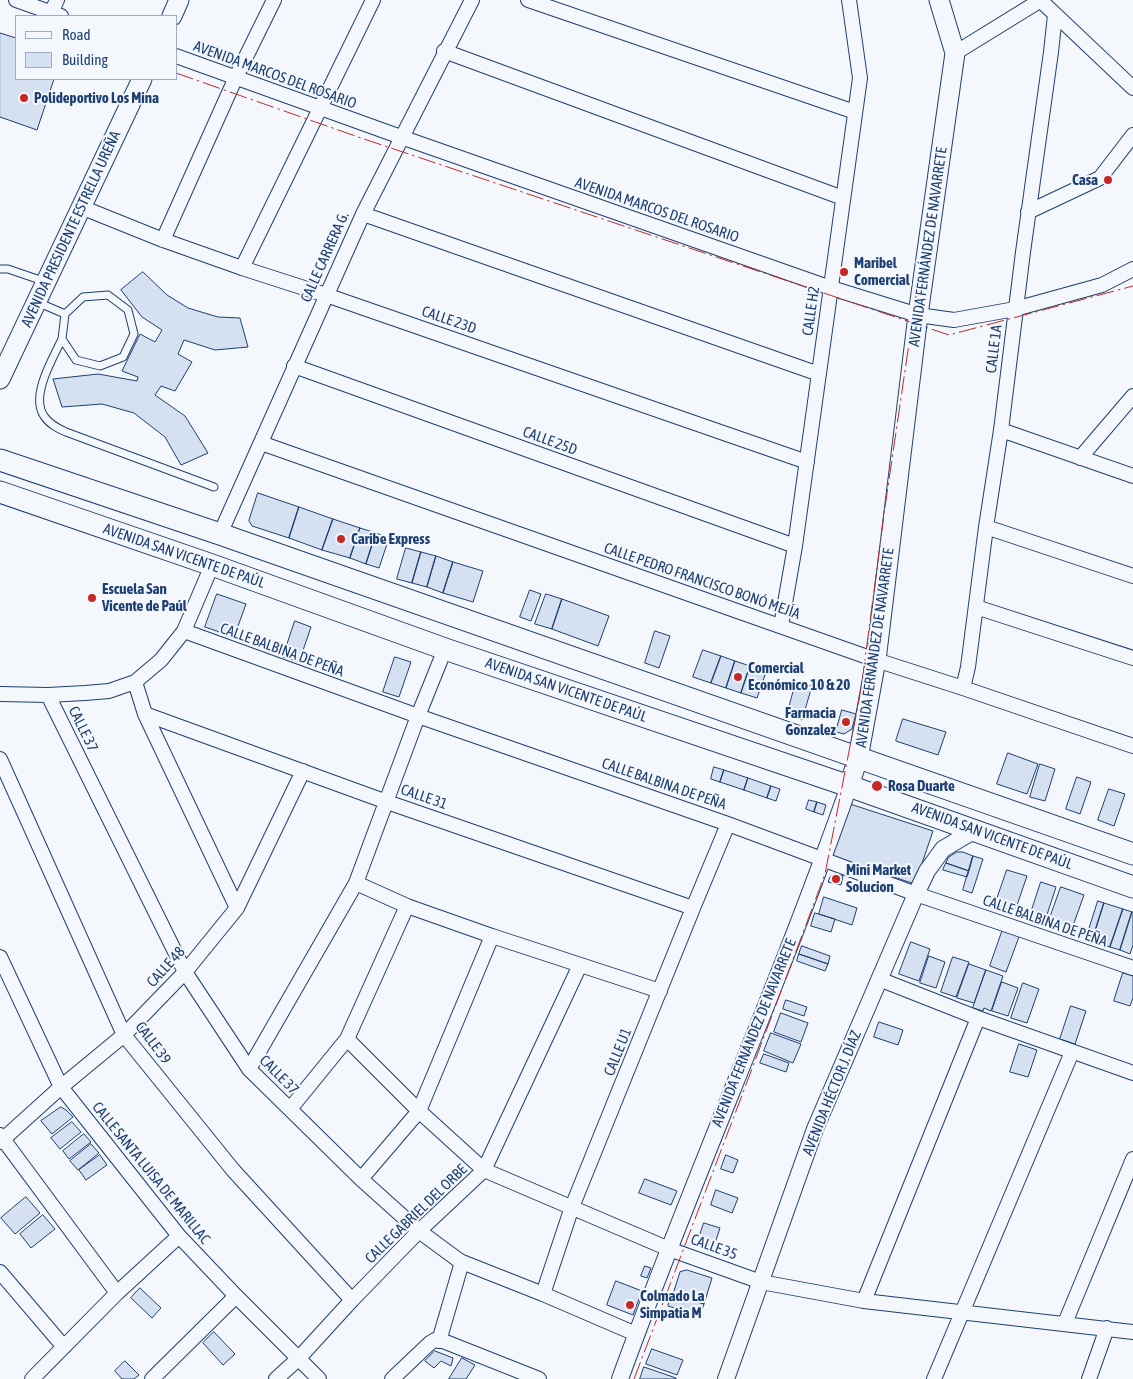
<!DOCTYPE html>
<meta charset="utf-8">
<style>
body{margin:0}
#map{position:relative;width:1133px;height:1379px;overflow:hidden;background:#f4f7fb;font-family:"Asap Condensed",sans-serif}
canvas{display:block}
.legend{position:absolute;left:15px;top:15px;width:162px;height:65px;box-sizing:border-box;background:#f4f7fb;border:1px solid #9eadc5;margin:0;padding:6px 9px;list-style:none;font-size:15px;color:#1d3f73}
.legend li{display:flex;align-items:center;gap:10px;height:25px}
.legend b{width:25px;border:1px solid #9eadc5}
</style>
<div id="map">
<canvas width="1133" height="1379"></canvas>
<ul class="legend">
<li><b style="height:6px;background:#f4f7fb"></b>Road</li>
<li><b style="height:14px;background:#d5e0f0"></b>Building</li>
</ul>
</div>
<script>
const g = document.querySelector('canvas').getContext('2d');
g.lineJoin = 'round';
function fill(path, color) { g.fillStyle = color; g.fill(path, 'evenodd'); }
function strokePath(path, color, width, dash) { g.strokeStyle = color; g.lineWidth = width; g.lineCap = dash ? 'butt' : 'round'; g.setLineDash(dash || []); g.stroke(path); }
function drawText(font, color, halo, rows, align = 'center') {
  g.font = font + ' "Asap Condensed",sans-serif'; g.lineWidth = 4; g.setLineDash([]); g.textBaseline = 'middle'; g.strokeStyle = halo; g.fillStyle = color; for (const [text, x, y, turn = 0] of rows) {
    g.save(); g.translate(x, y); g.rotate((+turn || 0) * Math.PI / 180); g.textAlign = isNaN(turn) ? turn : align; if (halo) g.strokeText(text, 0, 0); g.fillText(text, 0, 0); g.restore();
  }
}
const building = new Path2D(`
 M 0,33 L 16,38 L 16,79 L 54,79 L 37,130 L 0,117 Z
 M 143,272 L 167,295 L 188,308 L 218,317 L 240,318 L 248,347 L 215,350 L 184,340 L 178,354 L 192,362 L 175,391 L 161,386 L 155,395 L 185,416 L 208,453 L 181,465 L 165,437 L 134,413 L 102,404 L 62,407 L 53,379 L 98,374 L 137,381 L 138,377 L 122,371 L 140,334 L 155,342 L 162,330 L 142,317 L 121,290 Z
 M 258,493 L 299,507 L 289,538 L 252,526 L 249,521 Z
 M 299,507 L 333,519 L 322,550 L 289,538 Z
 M 333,519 L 360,528 L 350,558 L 322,550 Z
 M 360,528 L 376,533 L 366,564 L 350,558 Z
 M 376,533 L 389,538 L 379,568 L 366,564 Z
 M 406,548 L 421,552 L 412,583 L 397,579 Z
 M 421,552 L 436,556 L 427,587 L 412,583 Z
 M 436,556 L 453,562 L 443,593 L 427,587 Z
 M 453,562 L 483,571 L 473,602 L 443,593 Z
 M 530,590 L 541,594 L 531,621 L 520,617 Z
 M 217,594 L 246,604 L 234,637 L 205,627 Z
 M 546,594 L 562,599 L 552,629 L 535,624 Z
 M 562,599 L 609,616 L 598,646 L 552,629 Z
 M 295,621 L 311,627 L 299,662 L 283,657 Z
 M 655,631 L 670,636 L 659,668 L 645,663 Z
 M 703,650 L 721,656 L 711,683 L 693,677 Z
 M 721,656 L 735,661 L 726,688 L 711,683 Z
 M 395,657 L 411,662 L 399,697 L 383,692 Z
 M 735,661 L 750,666 L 741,693 L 726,688 Z
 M 750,666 L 766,672 L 757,698 L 741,693 Z
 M 796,682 L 812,686 L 802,720 L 787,715 Z
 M 842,710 L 856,714 L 852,729 L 844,734 L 836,732 Z
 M 903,719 L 946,732 L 938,755 L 896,741 Z
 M 1008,753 L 1038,764 L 1027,794 L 997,784 Z
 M 1040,764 L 1055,769 L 1045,801 L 1030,797 Z
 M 714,767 L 724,770 L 720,782 L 711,779 Z
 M 724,770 L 748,778 L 744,790 L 720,782 Z
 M 1077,777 L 1091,782 L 1080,814 L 1066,809 Z
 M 748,778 L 771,786 L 767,798 L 744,790 Z
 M 771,786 L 780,789 L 776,801 L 767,798 Z
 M 1109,789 L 1125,794 L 1114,826 L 1098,820 Z
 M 809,800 L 817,802 L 814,812 L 806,809 Z
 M 817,802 L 826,805 L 823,815 L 814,812 Z
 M 850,804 L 933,831 L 915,884 L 832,857 Z
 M 957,852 L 963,852 L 973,856 L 969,871 L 946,863 L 948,858 Z
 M 973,856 L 983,859 L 972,893 L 963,890 Z
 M 946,863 L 969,871 L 967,877 L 943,870 Z
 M 1007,870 L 1027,876 L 1015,911 L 995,905 Z
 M 835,874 L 843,876 L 841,885 L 828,882 L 830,877 Z
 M 1041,882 L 1056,887 L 1044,924 L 1029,919 Z
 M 1061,887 L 1084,895 L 1070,934 L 1047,926 Z
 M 824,897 L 857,908 L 852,925 L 819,914 Z
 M 1098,901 L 1104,903 L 1092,941 L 1086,939 Z
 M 1104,903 L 1123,909 L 1110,947 L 1092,941 Z
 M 1123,909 L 1132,912 L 1120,950 L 1110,947 Z
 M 1132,912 L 1133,912 L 1133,945 L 1130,954 L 1120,950 Z
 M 815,913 L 835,919 L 831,932 L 811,926 Z
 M 1003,929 L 1020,934 L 1006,972 L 990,966 Z
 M 911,942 L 930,949 L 919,981 L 899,974 Z
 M 802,946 L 830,956 L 828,964 L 799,954 Z
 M 799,954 L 828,964 L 825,971 L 797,961 Z
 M 929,956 L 945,962 L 936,988 L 920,983 Z
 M 953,957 L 969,962 L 956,997 L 941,992 Z
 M 969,964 L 986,970 L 974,1003 L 957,998 Z
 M 986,970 L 1003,976 L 991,1011 L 984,1008 L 983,1011 L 973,1008 Z
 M 1123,973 L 1133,976 L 1133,998 L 1130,1006 L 1114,1001 Z
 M 1002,982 L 1018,988 L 1008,1016 L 992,1011 Z
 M 1023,983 L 1039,989 L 1027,1023 L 1011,1018 Z
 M 786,1000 L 807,1007 L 804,1016 L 783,1009 Z
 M 1071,1006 L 1086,1011 L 1075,1044 L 1060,1039 Z
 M 781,1013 L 808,1023 L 801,1042 L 774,1032 Z
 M 879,1022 L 903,1030 L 898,1045 L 874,1037 Z
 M 771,1033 L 801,1044 L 793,1063 L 764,1051 Z
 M 1019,1044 L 1037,1050 L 1028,1077 L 1010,1072 Z
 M 764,1054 L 789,1063 L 786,1072 L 760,1063 Z
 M 61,1107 L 66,1110 L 73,1117 L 52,1134 L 41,1121 Z
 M 72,1122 L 81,1132 L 60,1149 L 51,1138 Z
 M 84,1134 L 91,1142 L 69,1159 L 63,1151 Z
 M 91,1144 L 99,1153 L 78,1170 L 70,1161 Z
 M 100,1155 L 107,1165 L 86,1180 L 79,1170 Z
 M 726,1155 L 738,1160 L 733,1173 L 721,1169 Z
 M 645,1179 L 677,1191 L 671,1205 L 639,1193 Z
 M 716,1190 L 738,1198 L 732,1213 L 711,1205 Z
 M 26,1197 L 40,1213 L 15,1234 L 1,1218 Z
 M 43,1215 L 55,1229 L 31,1248 L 20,1234 Z
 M 704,1223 L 720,1228 L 713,1249 L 700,1245 L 699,1237 Z
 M 645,1266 L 651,1268 L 647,1278 L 641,1276 Z
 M 687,1270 L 712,1278 L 704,1304 L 673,1294 L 680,1272 Z
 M 616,1281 L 642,1291 L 633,1315 L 607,1305 Z
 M 140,1288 L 161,1308 L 152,1318 L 131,1298 Z
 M 673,1294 L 704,1304 L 700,1316 L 668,1306 Z
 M 214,1332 L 235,1354 L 223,1365 L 203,1343 Z
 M 652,1349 L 683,1360 L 677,1375 L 646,1364 Z
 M 435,1351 L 453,1358 L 451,1366 L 441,1361 L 434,1368 L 425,1361 Z
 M 462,1358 L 475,1365 L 466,1379 L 449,1379 Z
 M 125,1361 L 139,1375 L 134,1379 L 122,1379 L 115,1371 Z
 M 644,1367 L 676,1378 L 676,1379 L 640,1379 Z`);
fill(building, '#d5e0f0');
strokePath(building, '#1d3f73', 1);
const service = new Path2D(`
 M 0,269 L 8,269 L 46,282
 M 108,295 L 128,310 L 134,334 L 123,357 L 100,366 L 76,360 L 62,339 L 65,314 L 83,297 Z
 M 37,302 L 65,314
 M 62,339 C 53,358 30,396 44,416 C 49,424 57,428 66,432 L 214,487`);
const minor = new Path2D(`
 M 16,0 L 61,16
 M 528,0 L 855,112
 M 1040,0 L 1133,88
 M 51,13 L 57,0
 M 444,51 L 843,198
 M 955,53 L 1041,0
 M 176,56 L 401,137 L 831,288 L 918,315 L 954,320 L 1015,309 L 1102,285 L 1133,269
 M 81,207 L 163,240 L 242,268 L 326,295 L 807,462
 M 1028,212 L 1100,178 L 1133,135
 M 363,214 L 819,374
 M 163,240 L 236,77 L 274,0
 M 242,268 L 373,0
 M 294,366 L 795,546
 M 1001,430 L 1133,476
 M 261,443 L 876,660 L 963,688 L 1133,746
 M 1080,458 L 1133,396
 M 986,527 L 1133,576
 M 220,534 L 363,214 L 472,0
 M 976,607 L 1133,658
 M 781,626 L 795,546 L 860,78 L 849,0
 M 184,631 L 418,716 L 728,824 L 916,894 L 1133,968
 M 135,682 L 145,714 L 237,908
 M 963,688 L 968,667 L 986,527 L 1001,430 L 1023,252 L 1051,52 L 1055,15
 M 0,694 L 48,695 L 85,693 L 109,691 L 135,682 L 161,660 L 184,631 L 212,565
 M 48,695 L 185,972 L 249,1069 L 361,1179 L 419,1231 L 457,1259 L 462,1262 L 543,1294 L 636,1334
 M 145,714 L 387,802 L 693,908
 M 0,759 L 124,1035 L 233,1170 L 352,1300
 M 356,883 L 407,906 L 492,936 L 660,991
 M 0,957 L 61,1087 L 179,1236 L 236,1296 L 319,1379
 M 879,979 L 978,1018 L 1133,1073
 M 347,1039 L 419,1111 L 484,1170 L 669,1249 L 761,1282 L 864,1301 L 1133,1332
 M 249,1069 L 356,883 L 418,716 L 445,649
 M 290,1109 L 347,1039 L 407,906
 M 0,1135 L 117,1293
 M 0,1142 L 61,1087 L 124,1035 L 185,972 L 237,908 L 303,771
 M 361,1179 L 419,1111 L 492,936
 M 0,1272 L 64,1347
 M 543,1294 L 572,1207 L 693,908 L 728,824
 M 864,1301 L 978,1018
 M 1065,1323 L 1133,1159
 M 439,1341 L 462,1262
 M 32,1379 L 117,1293 L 179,1236
 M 152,1379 L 236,1296
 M 276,1379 L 298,1359 L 352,1300 L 419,1231 L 484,1170 L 580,965
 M 392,1379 L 430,1343 L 435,1340 L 443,1341 L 539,1379
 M 934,1379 L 1072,1052
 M 1089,1379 L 1107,1328`);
const tertiary = new Path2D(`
 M 620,1379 C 692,1180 779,986 849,786
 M 726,1379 L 815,1129 L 916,894 L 927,871 L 943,849 L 975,830`);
const secondary = new Path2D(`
 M 172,16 L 179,0
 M 0,379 L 142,79
 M 849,786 L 858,758 L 876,660 L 918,315 L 955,53 L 939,0`);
const primary = new Path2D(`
 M 0,460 L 220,534 L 1133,854
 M 0,492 L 212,565 L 445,649 L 849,786 L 1133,887`);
strokePath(service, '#1d3f73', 9);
strokePath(minor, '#1d3f73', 16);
strokePath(tertiary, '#1d3f73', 18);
strokePath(secondary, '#1d3f73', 21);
strokePath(primary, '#1d3f73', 23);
strokePath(service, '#f4f7fb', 7);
strokePath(minor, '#f4f7fb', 14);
strokePath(tertiary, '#f4f7fb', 16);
strokePath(secondary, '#f4f7fb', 19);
strokePath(primary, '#f4f7fb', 21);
strokePath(new Path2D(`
 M 176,73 L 361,138 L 949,335 L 1133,286
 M 634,1379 L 741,1098 L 825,874 L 861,690 L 885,507 L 917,289`), '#c62828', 1, [18, 4, 2.5, 4]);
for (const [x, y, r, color] of [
 [24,98,5,"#c62828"],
 [1108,180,5,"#c62828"],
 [844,272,5,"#c62828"],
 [341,539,5,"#c62828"],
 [92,598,5,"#c62828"],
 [738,677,5,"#c62828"],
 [846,722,5,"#c62828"],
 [877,786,6,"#c62828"],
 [836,879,5,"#c62828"],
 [630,1305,5,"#c62828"]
]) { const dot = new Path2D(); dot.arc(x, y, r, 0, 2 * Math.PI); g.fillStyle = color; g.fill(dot); strokePath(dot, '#f4f7fb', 2); }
drawText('15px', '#1d3f73', '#f4f7fb', [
 ["AVENIDA MARCOS DEL ROSARIO",275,75,20],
 ["AVENIDA MARCOS DEL ROSARIO",657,210,19],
 ["AVENIDA PRESIDENTE ESTRELLA UREÑA",71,229,-65],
 ["AVENIDA FERNÁNDEZ DE NAVARRETE",928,247,-82],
 ["CALLE CARRERA G.",325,257,-66],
 ["CALLE H2",811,311,-82],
 ["CALLE 23D",449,320,19],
 ["CALLE 1A",994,349,-83],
 ["CALLE 25D",550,441,20],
 ["AVENIDA SAN VICENTE DE PAÚL",184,556,19],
 ["CALLE PEDRO FRANCISCO BONÓ MEJÍA",702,581,19],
 ["AVENIDA FERNÁNDEZ DE NAVARRETE",875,648,-82],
 ["CALLE BALBINA DE PEÑA",282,650,20],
 ["AVENIDA SAN VICENTE DE PAÚL",566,690,19],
 ["CALLE 37",83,729,64],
 ["CALLE BALBINA DE PEÑA",664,784,19],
 ["CALLE 31",424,797,19],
 ["AVENIDA SAN VICENTE DE PAÚL",992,836,20],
 ["CALLE BALBINA DE PEÑA",1045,921,19],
 ["CALLE 48",166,967,-48],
 ["AVENIDA FERNÁNDEZ DE NAVARRETE",754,1033,-68],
 ["CALLE 39",153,1043,53],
 ["CALLE U1",618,1052,-68],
 ["CALLE 37",279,1075,45],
 ["AVENIDA HÉCTOR J. DÍAZ",832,1093,-68],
 ["CALLE SANTA LUISA DE MARILLAC",151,1173,51],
 ["CALLE GABRIEL DEL ORBE",416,1214,-44],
 ["CALLE 35",714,1247,20]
]);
drawText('bold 15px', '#1d3f73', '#f4f7fb', [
 ["Polideportivo Los Mina",34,98],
 ["Casa",1098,180,"right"],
 ["Maribel",854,263],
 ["Comercial",854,280],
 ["Caribe Express",351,539],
 ["Escuela San",102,589],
 ["Vicente de Paúl",102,606],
 ["Comercial",748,668],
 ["Económico 10 & 20",748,685],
 ["Farmacia",836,713,"right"],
 ["Gonzalez",836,730,"right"],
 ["Rosa Duarte",888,786],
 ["Mini Market",846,870],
 ["Solucion",846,887],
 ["Colmado La",640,1296],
 ["Simpatia M",640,1313]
], 'left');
</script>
